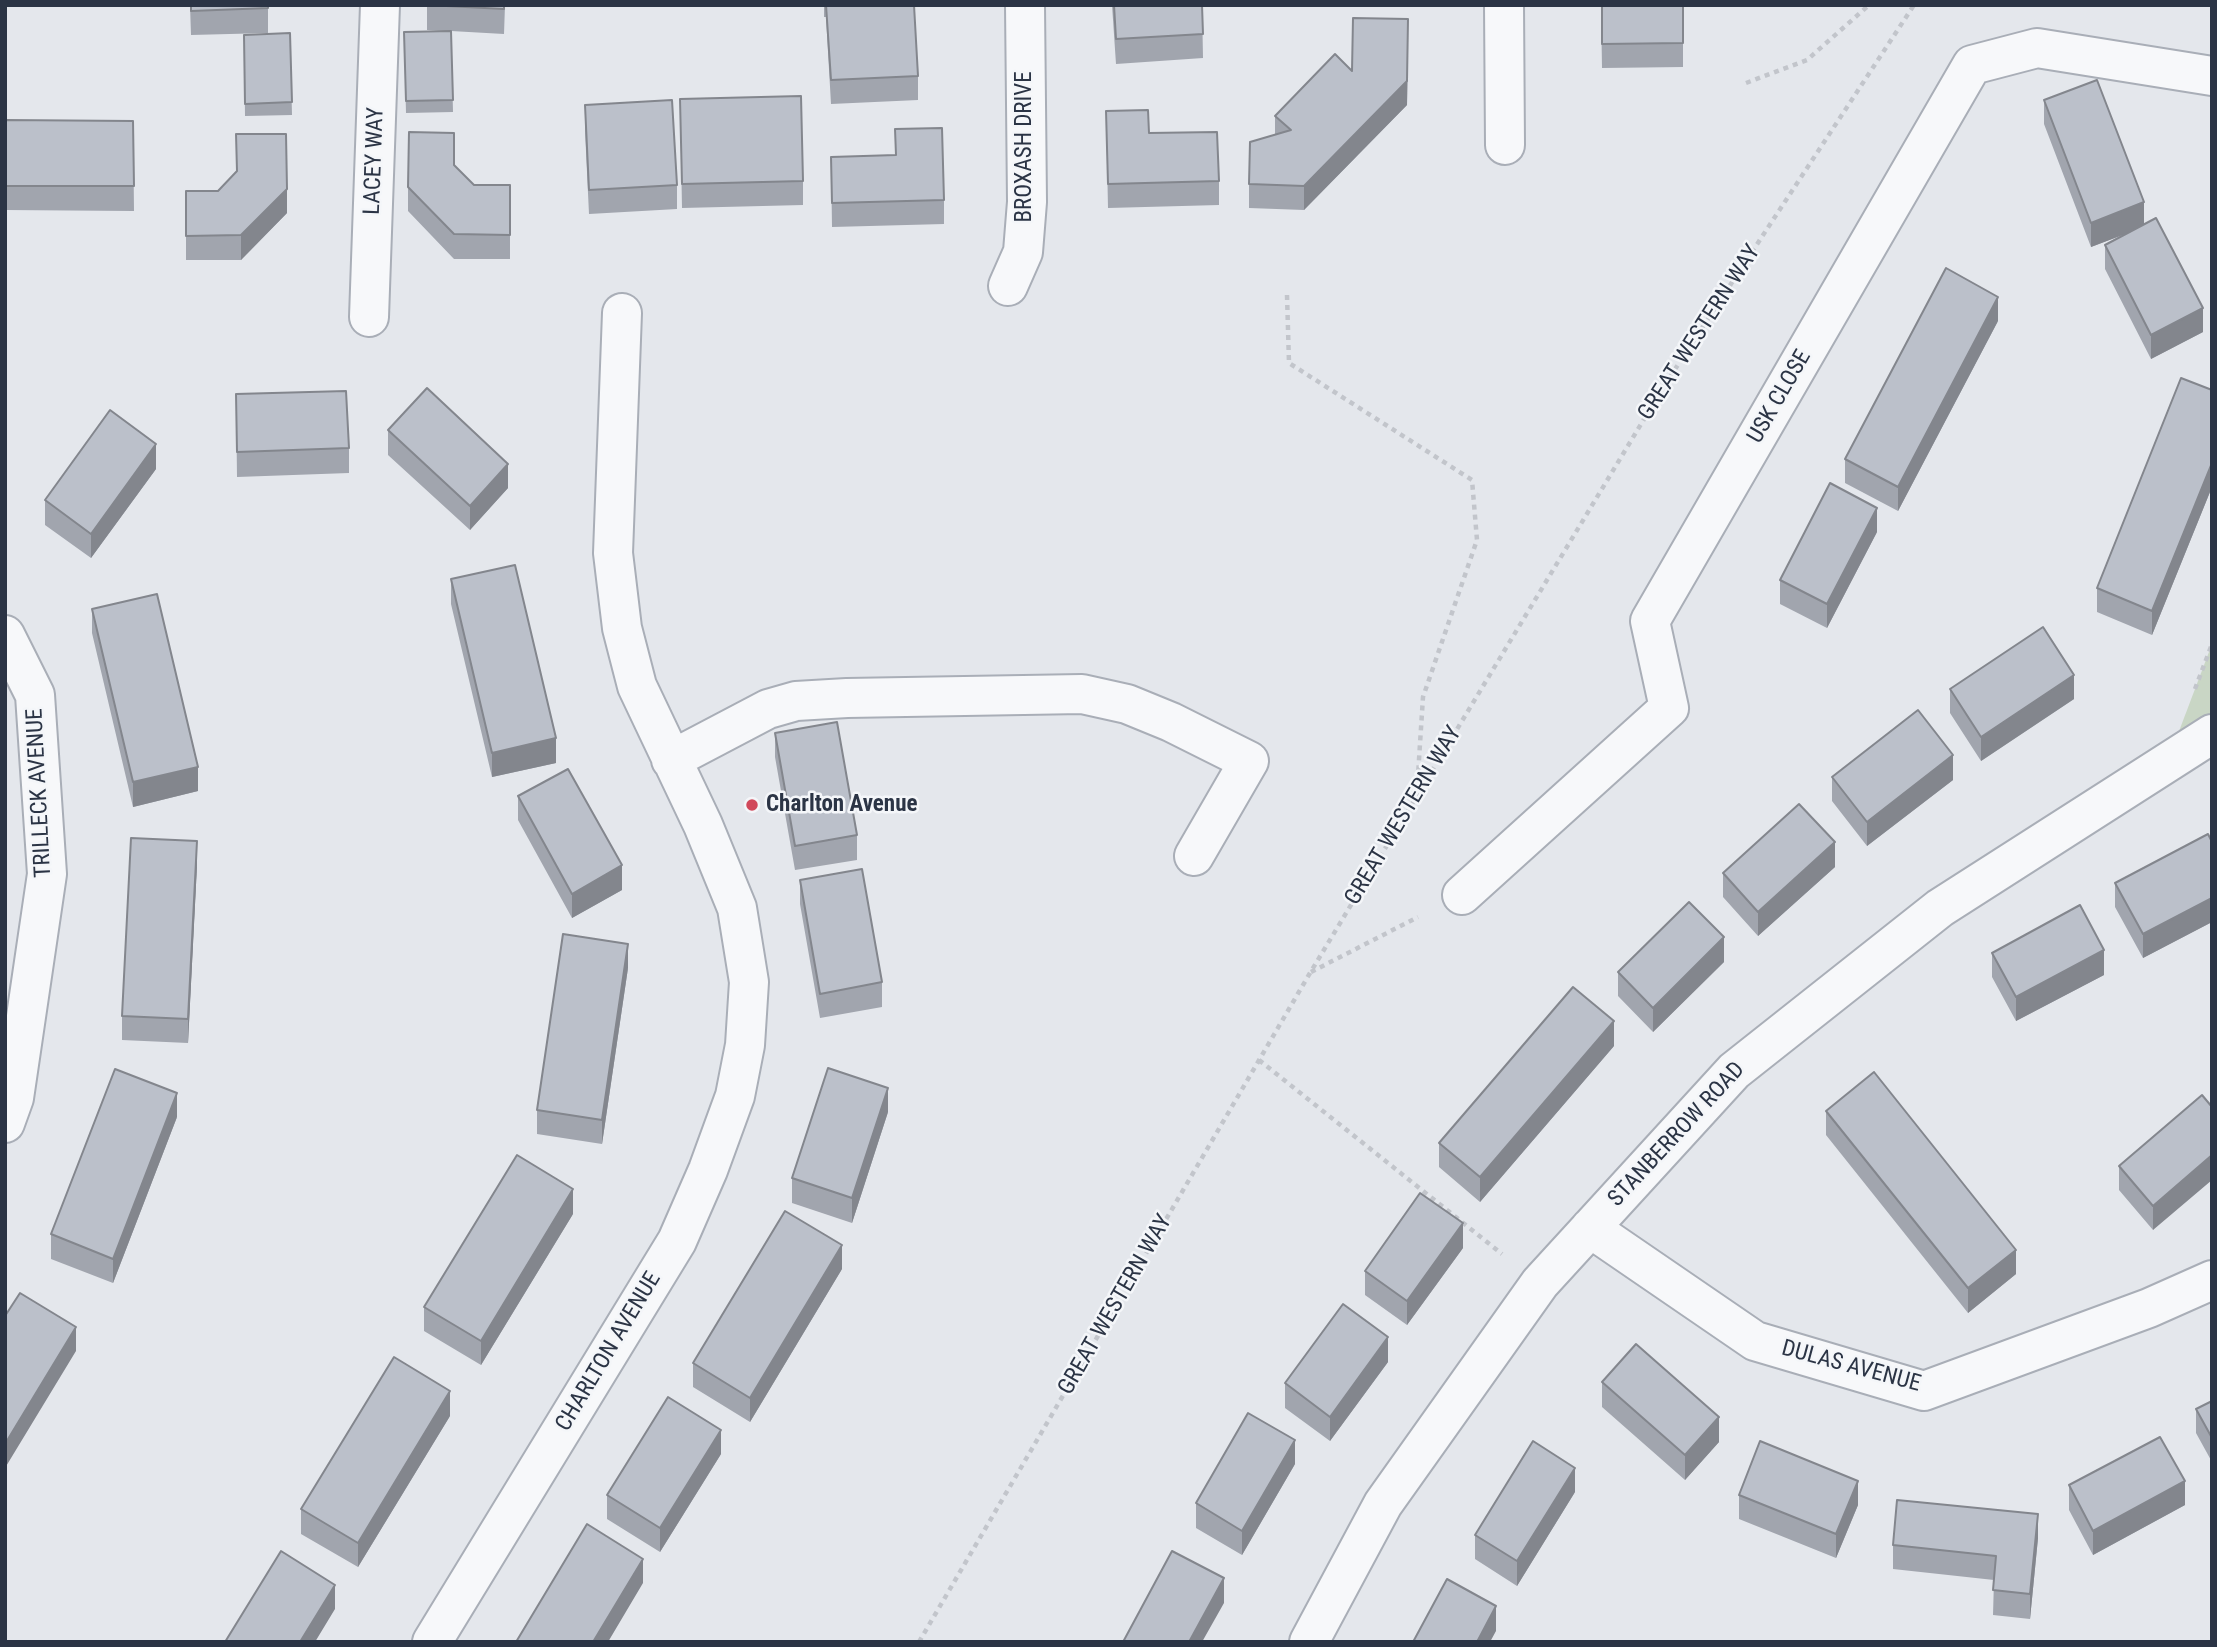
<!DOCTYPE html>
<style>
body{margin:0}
#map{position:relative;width:2217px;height:1647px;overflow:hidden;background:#e4e7ec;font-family:"Roboto Condensed",sans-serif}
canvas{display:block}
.frame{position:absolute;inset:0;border:7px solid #2b3445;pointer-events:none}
</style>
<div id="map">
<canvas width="2217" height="1647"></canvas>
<div class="frame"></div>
</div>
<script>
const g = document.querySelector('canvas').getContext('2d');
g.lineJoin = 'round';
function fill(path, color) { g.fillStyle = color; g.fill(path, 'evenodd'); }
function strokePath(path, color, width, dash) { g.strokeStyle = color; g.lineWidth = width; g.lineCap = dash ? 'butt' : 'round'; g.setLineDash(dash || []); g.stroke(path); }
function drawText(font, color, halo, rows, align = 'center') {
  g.font = font + ' "Roboto Condensed",sans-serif'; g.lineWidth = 5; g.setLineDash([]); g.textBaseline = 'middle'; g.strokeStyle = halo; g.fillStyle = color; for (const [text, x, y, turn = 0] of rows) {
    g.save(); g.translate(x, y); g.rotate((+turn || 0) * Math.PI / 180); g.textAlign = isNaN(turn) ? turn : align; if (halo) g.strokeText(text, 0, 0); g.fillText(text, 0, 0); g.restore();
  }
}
fill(new Path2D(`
 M 2212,644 L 2212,734 L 2167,763 Z`), '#c9d6c5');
const minor = new Path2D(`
 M 1504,5 L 1505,145
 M 1008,286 L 1023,252 L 1027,202 L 1025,5
 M 369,317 L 380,5
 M 5,635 L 35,695 L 47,874 L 14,1098 L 5,1123
 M 671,760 L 768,709 L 796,701 L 847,698 L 1082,694 L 1127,704 L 1171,722 L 1249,761 L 1194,856
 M 1462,895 L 1669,708 L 1650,621 L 1972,65 L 2037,48 L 2212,76
 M 1590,1228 L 1755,1341 L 1924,1391 L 2149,1308 L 2212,1280
 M 432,1642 L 677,1241 L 708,1170 L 735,1096 L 745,1045 L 749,982 L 737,908 L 703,825 L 637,686 L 622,628 L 613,553 L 622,313
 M 1309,1642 L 1383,1504 L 1540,1283 L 1734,1071 L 1940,908 L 2212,734`);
strokePath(minor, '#a9aeb7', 42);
strokePath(new Path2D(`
 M 1746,83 L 1807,60 L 1869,5
 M 1287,295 L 1289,363 L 1472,480 L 1477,540 L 1423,697 L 1417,791
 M 2195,689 L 2212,644
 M 1311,972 L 1418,917
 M 1259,1060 L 1502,1254
 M 919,1642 L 1310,973 L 1664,386 L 1914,5`), '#c2c5cb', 4.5, [5, 5]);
strokePath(minor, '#f7f8fa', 38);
fill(new Path2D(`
 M 190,5 L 268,5 L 268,33 L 191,35 Z
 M 427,5 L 505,5 L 504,34 L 451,31 L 453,112 L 406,113 L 404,32 L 444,31 L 427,30 Z
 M 824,5 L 914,5 L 918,76 L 918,100 L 831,104 L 826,17 L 824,17 Z
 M 1112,5 L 1202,5 L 1203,58 L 1116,64 Z
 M 1352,5 L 1433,5 L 1433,6 L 1352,6 Z
 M 1601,5 L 1683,5 L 1683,67 L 1602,68 Z
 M 290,33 L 292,115 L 245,116 L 244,35 Z
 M 1408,44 L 1407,105 L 1304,210 L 1249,208 L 1249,184 L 1275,135 L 1275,116 Z
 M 680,99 L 803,181 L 803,205 L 682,208 Z
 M 2044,100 L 2144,225 L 2203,332 L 2151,359 L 2105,269 L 2105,245 L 2127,233 L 2091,247 L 2044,124 Z
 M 585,105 L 677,185 L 677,209 L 589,214 L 585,130 Z
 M 1106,111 L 1149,133 L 1219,181 L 1219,205 L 1108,208 Z
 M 5,120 L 133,121 L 134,211 L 5,210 Z
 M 895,129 L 944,200 L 944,224 L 832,227 L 831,157 L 895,155 Z
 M 454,165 L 474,185 L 510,185 L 510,259 L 454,259 L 408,211 L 408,187 Z
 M 186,191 L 218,191 L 287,213 L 241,260 L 186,260 Z
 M 1998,321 L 1898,511 L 1845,483 L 1845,459 Z
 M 2212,390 L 2212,487 L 2152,635 L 2097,612 L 2097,588 Z
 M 236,394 L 349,448 L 349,473 L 237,477 Z
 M 388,430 L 508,488 L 470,530 L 388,455 Z
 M 156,469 L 91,558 L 45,525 L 45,500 Z
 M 1877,532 L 1827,628 L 1780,604 L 1780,580 Z
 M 451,579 L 556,763 L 492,777 L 451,604 Z
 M 92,609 L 198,791 L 133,807 L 92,633 Z
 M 1950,689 L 2074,699 L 1981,761 L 1950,713 Z
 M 775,733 L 857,835 L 857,860 L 795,870 L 775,757 Z
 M 1832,777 L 1953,780 L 1867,846 L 1832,801 Z
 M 518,796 L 622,890 L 572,918 L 518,820 Z
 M 2212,842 L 2212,922 L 2143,958 L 2115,907 L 2115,883 Z
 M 197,865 L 188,1043 L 122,1040 L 122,1016 Z
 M 1835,867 L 1758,936 L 1723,897 L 1723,873 Z
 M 800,880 L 882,982 L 882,1007 L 820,1018 L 800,904 Z
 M 1992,953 L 2104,975 L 2016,1021 L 1992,977 Z
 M 1724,962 L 1653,1032 L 1618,996 L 1618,972 Z
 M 628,968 L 602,1144 L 537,1134 L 537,1110 Z
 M 1614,1046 L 1480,1202 L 1439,1167 L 1439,1143 Z
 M 2202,1095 L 2153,1230 L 2119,1190 L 2119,1166 Z
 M 1826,1111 L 2016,1274 L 1968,1313 L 1826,1135 Z
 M 888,1112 L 852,1223 L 792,1203 L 792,1178 Z
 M 177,1117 L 113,1283 L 51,1259 L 51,1234 Z
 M 573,1214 L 481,1365 L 424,1331 L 424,1307 Z
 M 1463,1248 L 1407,1325 L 1365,1295 L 1365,1271 Z
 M 842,1269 L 750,1422 L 693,1387 L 693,1363 Z
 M 1388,1362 L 1330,1441 L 1285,1408 L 1285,1383 Z
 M 1602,1382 L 1719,1442 L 1685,1480 L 1602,1407 Z
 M 2212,1401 L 2212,1462 L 2196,1433 L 2196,1409 Z
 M 450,1416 L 358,1567 L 301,1534 L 301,1509 Z
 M 721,1454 L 660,1552 L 607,1519 L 607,1495 Z
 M 1295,1464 L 1242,1555 L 1196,1528 L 1196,1503 Z
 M 2069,1485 L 2185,1505 L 2093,1555 L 2069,1510 Z
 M 1575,1492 L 1517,1586 L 1475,1559 L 1475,1535 Z
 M 1739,1495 L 1858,1505 L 1836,1558 L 1739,1519 Z
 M 2038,1538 L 2030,1619 L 1993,1615 L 1994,1580 L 1893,1569 L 1893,1545 Z`), '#a1a5ae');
fill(new Path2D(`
 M 1408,44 L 1407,105 L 1304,210 L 1304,186 Z
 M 287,189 L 287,213 L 241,260 L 241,235 Z
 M 2144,202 L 2144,227 L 2091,247 L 2091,223 Z
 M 1998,297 L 1998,321 L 1898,511 L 1898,487 Z
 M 2203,308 L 2203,332 L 2151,359 L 2151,335 Z
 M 156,444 L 156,469 L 91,558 L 91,534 Z
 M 2212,463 L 2212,487 L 2152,635 L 2152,611 Z
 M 508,464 L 508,488 L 470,530 L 470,506 Z
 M 1877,508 L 1877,532 L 1827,628 L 1827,604 Z
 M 2074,675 L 2074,699 L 1981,761 L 1981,737 Z
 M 556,738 L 556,763 L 492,777 L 492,753 Z
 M 1953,755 L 1953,780 L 1867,846 L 1867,822 Z
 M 198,767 L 198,791 L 133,807 L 133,782 Z
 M 197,841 L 197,865 L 188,1043 L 188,1019 Z
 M 1835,842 L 1835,867 L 1758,936 L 1758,912 Z
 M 622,865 L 622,890 L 572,918 L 572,894 Z
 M 2212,898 L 2212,922 L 2143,958 L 2143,934 Z
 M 1724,937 L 1724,962 L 1653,1032 L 1653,1008 Z
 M 628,944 L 628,968 L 602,1144 L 602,1120 Z
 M 2104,950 L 2104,975 L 2016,1021 L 2016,997 Z
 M 1614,1021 L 1614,1046 L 1480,1202 L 1480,1177 Z
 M 888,1088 L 888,1112 L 852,1223 L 852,1198 Z
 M 177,1093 L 177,1117 L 113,1283 L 113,1259 Z
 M 2212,1155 L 2212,1180 L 2153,1230 L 2153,1206 Z
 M 573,1189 L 573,1214 L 481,1365 L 481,1341 Z
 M 1463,1223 L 1463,1248 L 1407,1325 L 1407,1301 Z
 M 842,1245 L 842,1269 L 750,1422 L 750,1398 Z
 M 2016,1250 L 2016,1274 L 1968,1313 L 1968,1288 Z
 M 76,1327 L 76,1351 L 5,1468 L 5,1444 Z
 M 1388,1337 L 1388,1362 L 1330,1441 L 1330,1417 Z
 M 450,1391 L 450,1416 L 358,1567 L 358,1543 Z
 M 1719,1417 L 1719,1442 L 1685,1480 L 1685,1455 Z
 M 721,1430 L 721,1454 L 660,1552 L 660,1528 Z
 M 1295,1440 L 1295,1464 L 1242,1555 L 1242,1531 Z
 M 1575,1468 L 1575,1492 L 1517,1586 L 1517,1561 Z
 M 1858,1481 L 1858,1505 L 1836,1558 L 1836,1534 Z
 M 2185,1481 L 2185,1505 L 2093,1555 L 2093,1531 Z
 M 2038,1514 L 2038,1538 L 2030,1619 L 2030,1594 Z
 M 643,1559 L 643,1583 L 608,1642 L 593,1642 Z
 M 1224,1578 L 1224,1603 L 1202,1642 L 1189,1642 Z
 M 335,1585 L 335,1609 L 315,1642 L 300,1642 Z
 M 1496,1606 L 1496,1631 L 1490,1642 L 1477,1642 Z`), '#83868d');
const building = new Path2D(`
 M 191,5 L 268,5 L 268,8 L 191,11 Z
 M 427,5 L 504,5 L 504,9 Z
 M 826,5 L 914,5 L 918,76 L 831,80 Z
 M 1114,5 L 1202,5 L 1203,34 L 1116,39 Z
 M 1602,5 L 1683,5 L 1683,43 L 1602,44 Z
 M 1353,18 L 1408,19 L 1407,81 L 1304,186 L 1249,184 L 1250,142 L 1291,130 L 1275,116 L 1335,54 L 1352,71 Z
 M 451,31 L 453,100 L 406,101 L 404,32 Z
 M 290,33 L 292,102 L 245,104 L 244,35 Z
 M 2097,80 L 2144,202 L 2091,223 L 2044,100 Z
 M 801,96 L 803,181 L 682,184 L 680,99 Z
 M 672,100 L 677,185 L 589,190 L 585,105 Z
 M 1148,110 L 1149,133 L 1217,132 L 1219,181 L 1108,184 L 1106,111 Z
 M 5,120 L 133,121 L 134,186 L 5,186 Z
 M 942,128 L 944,200 L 832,203 L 831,157 L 896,155 L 895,129 Z
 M 409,132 L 454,133 L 454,165 L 474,185 L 510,185 L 510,235 L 454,234 L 408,187 Z
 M 236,134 L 286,134 L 287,189 L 241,235 L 186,236 L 186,191 L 218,191 L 237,171 Z
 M 2156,218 L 2203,308 L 2151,335 L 2105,245 Z
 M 1946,268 L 1998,297 L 1898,487 L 1845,459 Z
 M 2181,378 L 2212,390 L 2212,463 L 2152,611 L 2097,588 Z
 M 427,388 L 508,464 L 470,506 L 388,430 Z
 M 346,391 L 349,448 L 237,452 L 236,394 Z
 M 110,410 L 156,444 L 91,534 L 45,500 Z
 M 1830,483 L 1877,508 L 1827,604 L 1780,580 Z
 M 515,565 L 556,738 L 492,753 L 451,579 Z
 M 157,594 L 198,767 L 133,782 L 92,609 Z
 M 2043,627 L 2074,675 L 1981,737 L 1950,689 Z
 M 1918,710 L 1953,755 L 1867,822 L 1832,777 Z
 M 837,722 L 857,835 L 795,846 L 775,733 Z
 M 568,769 L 622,865 L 572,894 L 518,796 Z
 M 1799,804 L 1835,842 L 1758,912 L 1723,873 Z
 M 2208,834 L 2212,842 L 2212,898 L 2143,934 L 2115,883 Z
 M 131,838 L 197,841 L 188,1019 L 122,1016 Z
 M 862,869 L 882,982 L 820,994 L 800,880 Z
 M 1689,902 L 1724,937 L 1653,1008 L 1618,972 Z
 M 2080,905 L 2104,950 L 2016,997 L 1992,953 Z
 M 563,934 L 628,944 L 602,1120 L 537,1110 Z
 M 1573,987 L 1614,1021 L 1480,1177 L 1439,1143 Z
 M 828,1068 L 888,1088 L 852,1198 L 792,1178 Z
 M 115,1069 L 177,1093 L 113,1259 L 51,1234 Z
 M 1874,1072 L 2016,1250 L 1968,1288 L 1826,1111 Z
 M 2202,1095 L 2212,1107 L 2212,1155 L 2153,1206 L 2119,1166 Z
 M 517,1155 L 573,1189 L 481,1341 L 424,1307 Z
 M 1420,1193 L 1463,1223 L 1407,1301 L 1365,1271 Z
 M 785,1211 L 842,1245 L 750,1398 L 693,1363 Z
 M 20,1293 L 76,1327 L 5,1444 L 5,1316 Z
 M 1343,1304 L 1388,1337 L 1330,1417 L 1285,1383 Z
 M 1636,1344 L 1719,1417 L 1685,1455 L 1602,1382 Z
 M 394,1357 L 450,1391 L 358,1543 L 301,1509 Z
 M 668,1397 L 721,1430 L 660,1528 L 607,1495 Z
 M 2212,1401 L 2212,1438 L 2196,1409 Z
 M 1248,1413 L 1295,1440 L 1242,1531 L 1196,1503 Z
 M 2160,1437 L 2185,1481 L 2093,1531 L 2069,1485 Z
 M 1533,1441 L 1575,1468 L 1517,1561 L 1475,1535 Z
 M 1760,1441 L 1858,1481 L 1836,1534 L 1739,1495 Z
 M 1897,1500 L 2038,1514 L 2030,1594 L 1993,1590 L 1996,1556 L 1893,1545 Z
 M 587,1524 L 643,1559 L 593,1642 L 516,1642 Z
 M 281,1551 L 335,1585 L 300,1642 L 225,1642 Z
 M 1172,1551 L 1224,1578 L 1189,1642 L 1123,1642 Z
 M 1447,1579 L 1496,1606 L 1477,1642 L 1413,1642 Z`);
fill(building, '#bbc0ca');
strokePath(building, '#83868d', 2);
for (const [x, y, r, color] of [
 [752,805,7,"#d1495b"]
]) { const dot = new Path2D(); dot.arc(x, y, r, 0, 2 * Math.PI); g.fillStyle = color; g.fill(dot); strokePath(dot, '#f4f6f9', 2.5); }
drawText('23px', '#2b3445', '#f4f6f9', [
 ["BROXASH DRIVE",1025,147,-90],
 ["LACEY WAY",375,161,-88],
 ["GREAT WESTERN WAY",1700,333,-57],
 ["USK CLOSE",1780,397,-60],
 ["TRILLECK AVENUE",40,793,-93],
 ["GREAT WESTERN WAY",1404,816,-59],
 ["STANBERROW ROAD",1677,1135,-47],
 ["GREAT WESTERN WAY",1116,1305,-60],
 ["CHARLTON AVENUE",609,1352,-59],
 ["DULAS AVENUE",1851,1367,15]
]);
drawText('bold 23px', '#2b3445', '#f4f6f9', [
 ["Charlton Avenue",766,805]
], 'left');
</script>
